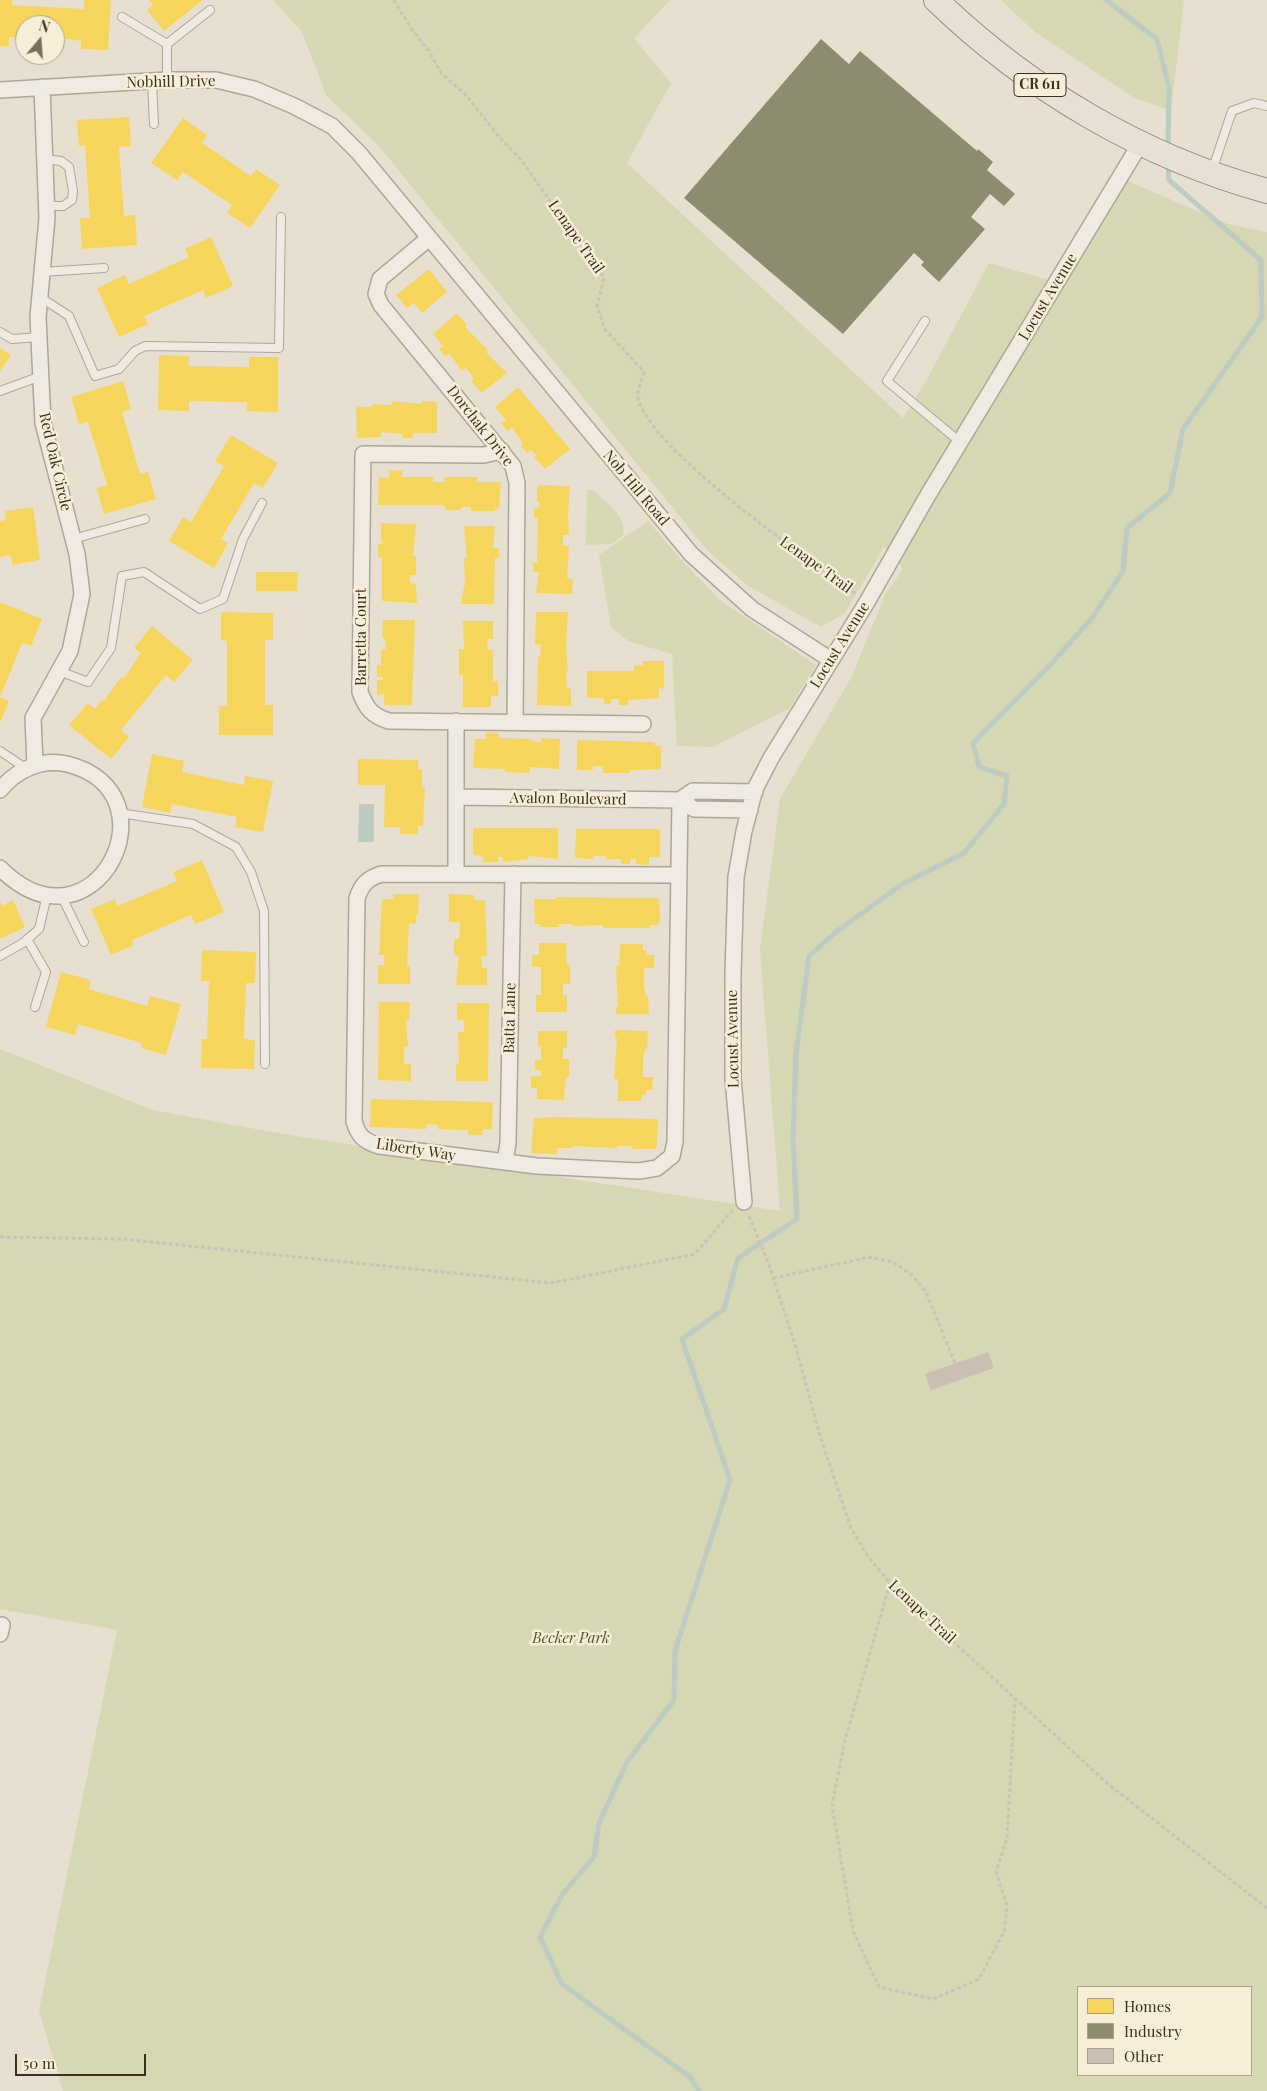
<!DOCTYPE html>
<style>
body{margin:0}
#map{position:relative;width:1267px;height:2091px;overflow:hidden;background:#e7e0d1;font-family:"Playfair Display",serif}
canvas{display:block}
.legend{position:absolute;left:1077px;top:1986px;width:175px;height:90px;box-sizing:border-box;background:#f7eed8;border:1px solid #ada18e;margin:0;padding:6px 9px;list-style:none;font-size:15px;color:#3d2e20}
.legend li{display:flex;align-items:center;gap:10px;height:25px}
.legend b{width:25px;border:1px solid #ada18e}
.north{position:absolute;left:15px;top:15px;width:50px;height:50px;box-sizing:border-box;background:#f7eed8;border:1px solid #ada18e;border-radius:50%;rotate:18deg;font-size:14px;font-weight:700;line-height:20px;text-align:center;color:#3d2e20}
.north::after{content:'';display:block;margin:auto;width:18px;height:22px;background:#786c5e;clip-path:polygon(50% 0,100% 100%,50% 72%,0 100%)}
.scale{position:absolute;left:15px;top:2054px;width:131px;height:22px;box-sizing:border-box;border:2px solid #3d2e20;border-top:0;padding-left:6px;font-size:15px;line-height:18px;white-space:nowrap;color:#3d2e20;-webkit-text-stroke:4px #f7eed8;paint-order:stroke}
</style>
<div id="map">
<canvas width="1267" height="2091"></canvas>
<ul class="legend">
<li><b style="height:14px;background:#f6d55c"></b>Homes</li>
<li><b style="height:14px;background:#8c8c6e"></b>Industry</li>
<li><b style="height:14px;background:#cbbfb2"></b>Other</li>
</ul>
<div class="north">N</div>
<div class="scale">50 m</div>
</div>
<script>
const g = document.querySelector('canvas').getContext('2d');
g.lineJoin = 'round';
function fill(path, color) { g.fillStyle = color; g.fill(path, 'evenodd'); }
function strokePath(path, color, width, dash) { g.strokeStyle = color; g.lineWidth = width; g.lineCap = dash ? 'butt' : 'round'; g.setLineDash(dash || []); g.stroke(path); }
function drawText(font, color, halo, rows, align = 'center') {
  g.font = font + ' "Playfair Display",serif'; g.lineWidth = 5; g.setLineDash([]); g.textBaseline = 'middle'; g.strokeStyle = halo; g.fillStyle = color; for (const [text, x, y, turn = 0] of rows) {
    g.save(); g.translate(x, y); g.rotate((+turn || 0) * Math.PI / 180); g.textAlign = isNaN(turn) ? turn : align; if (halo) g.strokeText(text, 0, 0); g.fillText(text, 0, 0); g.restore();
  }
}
fill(new Path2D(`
 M 273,0 L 670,0 L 634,38 L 671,83 L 627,163 L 903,418 L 926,381 L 989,263 L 1063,284 L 1125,180 L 1228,224 L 1267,232 L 1267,2091 L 63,2091 L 39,2011 L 117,1630 L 0,1609 L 0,1049 L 152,1110 L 283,1134 L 780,1211 L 760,950 L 780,799 L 852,676 L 885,595 L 903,569 L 884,547 L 845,613 L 821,627 L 748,586 L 707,550 L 378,145 L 326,95 L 302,32 ZM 1078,1987 L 1251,1987 L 1251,2075 L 1078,2075 Z
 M 1001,0 L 1184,0 L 1171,111 L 1133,97 L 1035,32 Z
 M 587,490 L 593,490 C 605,501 628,517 623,535 L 612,544 L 586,545 Z
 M 648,521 L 683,562 L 721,601 L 816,665 L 790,708 L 713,747 L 677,746 L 672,654 L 628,641 L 611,627 L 599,555 Z`), '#d6d7b3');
fill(new Path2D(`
 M 359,804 L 374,804 L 374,842 L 358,842 Z`), '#bcccc2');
fill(new Path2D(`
 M 0,0 L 12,0 L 12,5 L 84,9 L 84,0 L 111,0 L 108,50 L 81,49 L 81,41 L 55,37 L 55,25 L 25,25 L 25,36 L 22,35 L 22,38 L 9,37 L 9,46 L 0,46 Z
 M 149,0 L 203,0 L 164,31 L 147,10 L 153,5 Z
 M 129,117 L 131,146 L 119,147 L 124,216 L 135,215 L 137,245 L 82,249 L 80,218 L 90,218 L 85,145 L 79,146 L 77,120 Z
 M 183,118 L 207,135 L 202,143 L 251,176 L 256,169 L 280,185 L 250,228 L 227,213 L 232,205 L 183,172 L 177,180 L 151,163 Z
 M 211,237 L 233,286 L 206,298 L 203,290 L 144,316 L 148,324 L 119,337 L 97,288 L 125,275 L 129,284 L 189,257 L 185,249 Z
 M 429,269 L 447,292 L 422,313 L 414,303 L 407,308 L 396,295 Z
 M 457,313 L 467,325 L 465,327 L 488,350 L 486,352 L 507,373 L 483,392 L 481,392 L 471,381 L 474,378 L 466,368 L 462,371 L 449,353 L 446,357 L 439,349 L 443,346 L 433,334 Z
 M 0,348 L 11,355 L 0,371 Z
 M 159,355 L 189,356 L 189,366 L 249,367 L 249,357 L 278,357 L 278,412 L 247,411 L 247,402 L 189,401 L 189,411 L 158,410 Z
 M 123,381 L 131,409 L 122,412 L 140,474 L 148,472 L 156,499 L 104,514 L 97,488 L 107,485 L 88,422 L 79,424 L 71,397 Z
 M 518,387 L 570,449 L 545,469 L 534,457 L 536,455 L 531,450 L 527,453 L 521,446 L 523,444 L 512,427 L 507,431 L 501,423 L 506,420 L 495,407 Z
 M 392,401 L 422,404 L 422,401 L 437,402 L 437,433 L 413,433 L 413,438 L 403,438 L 403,434 L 381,432 L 381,437 L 357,438 L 356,405 L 358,407 L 372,407 L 372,404 L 392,405 Z
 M 231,435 L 278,463 L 263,488 L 254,483 L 221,539 L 228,543 L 214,568 L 169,541 L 183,517 L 191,522 L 224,466 L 215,461 Z
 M 389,470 L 403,471 L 402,477 L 433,477 L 433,482 L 445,482 L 444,477 L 477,477 L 477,482 L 501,482 L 499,509 L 495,508 L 495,511 L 471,511 L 471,507 L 461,507 L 461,510 L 446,510 L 444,505 L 378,505 L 379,477 L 389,478 Z
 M 540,485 L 570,486 L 568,512 L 569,535 L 563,535 L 563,546 L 569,546 L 567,578 L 573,579 L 572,594 L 536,593 L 539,572 L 533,572 L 533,562 L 537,563 L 538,518 L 534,518 L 534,508 L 539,508 L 540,502 L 537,502 L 537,487 Z
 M 33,507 L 40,560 L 12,565 L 11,555 L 0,557 L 0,521 L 6,520 L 5,511 Z
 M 381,523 L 416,524 L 413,556 L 416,556 L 416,575 L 410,575 L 410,583 L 416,584 L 417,603 L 382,601 L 382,558 L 378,557 L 378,544 L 384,544 L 381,542 Z
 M 464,526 L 495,526 L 493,548 L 499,548 L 499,558 L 495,558 L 494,604 L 461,604 L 464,586 L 465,586 L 464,558 L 467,558 Z
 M 256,572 L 298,572 L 297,591 L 256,591 Z
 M 0,602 L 42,619 L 31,646 L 22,643 L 0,697 L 9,701 L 0,723 Z
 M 221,612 L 273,613 L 273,640 L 265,640 L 265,705 L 273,705 L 273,735 L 219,735 L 219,706 L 227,706 L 227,641 L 221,640 Z
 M 536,612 L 568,612 L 566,646 L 568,671 L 566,671 L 567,688 L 571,689 L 571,706 L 537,705 L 538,657 L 540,657 L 541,645 L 535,644 Z
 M 383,620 L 415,620 L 412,705 L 384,705 L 384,694 L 377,695 L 377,680 L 383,680 L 383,677 L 377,677 L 377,665 L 381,665 L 381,650 L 386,649 L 385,639 L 382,637 Z
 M 463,621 L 493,621 L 493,639 L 487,639 L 488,650 L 493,650 L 493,681 L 498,681 L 498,696 L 491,696 L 491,706 L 489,707 L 463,707 L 463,675 L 459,675 L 459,649 L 464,649 Z
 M 152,626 L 193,660 L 174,682 L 166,675 L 121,730 L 129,737 L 111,759 L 69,725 L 88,703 L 95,709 L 102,700 L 104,701 L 121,677 L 124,678 L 141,653 L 134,648 Z
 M 643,661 L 664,661 L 664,689 L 659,688 L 659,698 L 628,700 L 628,705 L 619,705 L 619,699 L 611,699 L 611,704 L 604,704 L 604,698 L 587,698 L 587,671 L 634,671 L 634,665 L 643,665 Z
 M 486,732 L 499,733 L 499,738 L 531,739 L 531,741 L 541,742 L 541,738 L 560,739 L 559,769 L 530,767 L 530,773 L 505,772 L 505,769 L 473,768 L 475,739 L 486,739 Z
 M 577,740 L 655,742 L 655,746 L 661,746 L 661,769 L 630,770 L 629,773 L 603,773 L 603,766 L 593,766 L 593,770 L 577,770 Z
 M 152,754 L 184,761 L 182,772 L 244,785 L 245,776 L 273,781 L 263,832 L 235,827 L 237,817 L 172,804 L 170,813 L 142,807 Z
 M 358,759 L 418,760 L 418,769 L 422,769 L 422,787 L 425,787 L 423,826 L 418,826 L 418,834 L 400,834 L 400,827 L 384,827 L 385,785 L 358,785 Z
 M 473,828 L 558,828 L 558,859 L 528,856 L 528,859 L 503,862 L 503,857 L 498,857 L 498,862 L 483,862 L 483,856 L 474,855 L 473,851 Z
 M 576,829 L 660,829 L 660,857 L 649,857 L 649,865 L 636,864 L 636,859 L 630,859 L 630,864 L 621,864 L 621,859 L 606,859 L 606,856 L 593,856 L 593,859 L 575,858 Z
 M 202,860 L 224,912 L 195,924 L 191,915 L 132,940 L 134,945 L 111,955 L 91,909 L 115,899 L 118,906 L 177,881 L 173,872 Z
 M 393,894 L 419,894 L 418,915 L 416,915 L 416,924 L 409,923 L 407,966 L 410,966 L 410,984 L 378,984 L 378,965 L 384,965 L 384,955 L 379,955 L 382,899 L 393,899 Z
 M 449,894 L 474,895 L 474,900 L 485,900 L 487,956 L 481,956 L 482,968 L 487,968 L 487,985 L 456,985 L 459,956 L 454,955 L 454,939 L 459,939 L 460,922 L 449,922 Z
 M 557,897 L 659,898 L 660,920 L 658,925 L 650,925 L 650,928 L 603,928 L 603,925 L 573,926 L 573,924 L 558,924 L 559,927 L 540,927 L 540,924 L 535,924 L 534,899 L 557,899 Z
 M 13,900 L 25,927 L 0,939 L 0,901 L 2,906 Z
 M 539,943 L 566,943 L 567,965 L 570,965 L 570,984 L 563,984 L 563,995 L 567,995 L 567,1012 L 536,1012 L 536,995 L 541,995 L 541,967 L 532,967 L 532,955 L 539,955 Z
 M 620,944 L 643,944 L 643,950 L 647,951 L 647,955 L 654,955 L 654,968 L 644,968 L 644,985 L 646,996 L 648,996 L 649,1014 L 616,1014 L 616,1007 L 618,1007 L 616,966 L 619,966 Z
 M 202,950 L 256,952 L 255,983 L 246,983 L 244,1039 L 255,1040 L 254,1069 L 201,1068 L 202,1039 L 207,1039 L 209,981 L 201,981 Z
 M 61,972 L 91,980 L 89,989 L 147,1006 L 150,996 L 181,1004 L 166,1055 L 141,1048 L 142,1043 L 78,1024 L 75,1035 L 46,1027 Z
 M 379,1002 L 410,1002 L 409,1020 L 406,1020 L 408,1047 L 404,1047 L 404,1064 L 411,1064 L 411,1081 L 378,1080 Z
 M 457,1003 L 489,1003 L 488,1081 L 456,1081 L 456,1064 L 459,1064 L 458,1032 L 464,1032 L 464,1020 L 457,1020 Z
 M 615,1030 L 648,1031 L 647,1049 L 645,1049 L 643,1060 L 643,1077 L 653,1077 L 652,1090 L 646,1090 L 646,1095 L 642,1095 L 641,1101 L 618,1101 L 618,1079 L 614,1079 L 617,1038 L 615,1038 Z
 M 538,1031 L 567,1031 L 567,1048 L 563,1048 L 563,1059 L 569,1059 L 569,1077 L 566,1077 L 564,1100 L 537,1099 L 537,1088 L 531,1088 L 531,1076 L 541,1076 L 541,1070 L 535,1070 L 535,1060 L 541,1060 L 541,1047 L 538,1047 Z
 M 371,1099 L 493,1102 L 492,1129 L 483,1129 L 482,1135 L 468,1135 L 468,1130 L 438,1129 L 438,1125 L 426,1124 L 426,1129 L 370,1127 Z
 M 555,1117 L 658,1119 L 657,1144 L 656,1149 L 632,1149 L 633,1146 L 618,1146 L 617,1148 L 573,1146 L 573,1148 L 557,1148 L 557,1154 L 531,1153 L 534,1118 Z`), '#f6d55c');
fill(new Path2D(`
 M 821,39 L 849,64 L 860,51 L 977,151 L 978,149 L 993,162 L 987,170 L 1015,194 L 1004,206 L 990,194 L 971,217 L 985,229 L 939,282 L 921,265 L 924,262 L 914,253 L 843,334 L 684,198 Z`), '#8c8c6e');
strokePath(new Path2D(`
 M 1106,0 L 1157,39 L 1169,87 L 1168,147
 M 699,2091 L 690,2077 L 562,1984 L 540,1937 L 562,1895 L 594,1857 L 599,1823 L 627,1762 L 674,1700 L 675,1651 L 730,1480 L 682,1339 L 724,1309 L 738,1258 L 797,1219 L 793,1138 L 796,1054 L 809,956 L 837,931 L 904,883 L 964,853 L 1004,804 L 1007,776 L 979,767 L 973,743 L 1051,664 L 1092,618 L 1123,571 L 1127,528 L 1170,493 L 1183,429 L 1262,317 L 1261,260 L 1169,180 L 1168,163`), '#bcccc2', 5);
fill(new Path2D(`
 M 988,1352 L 994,1368 L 931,1390 L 925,1374 Z`), '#cbbfb2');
const service = new Path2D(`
 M 122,17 L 167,44
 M 167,80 L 167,44 L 210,10
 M 152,81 L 154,124
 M 43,159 L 61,161 L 69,167 L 73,191 L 72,200 L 63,206 L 46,206
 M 1212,171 L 1232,111 L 1254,103 L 1267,106
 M 42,272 L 104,268
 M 40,297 L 69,316 L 95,376 L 119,369 L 135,351 L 145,346 L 279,348 L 281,217
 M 925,321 L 887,381 L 960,442
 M 0,332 L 12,339 L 39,337
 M 0,391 L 41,376
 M 73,539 L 145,519
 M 59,671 L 88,682 L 111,648 L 122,576 L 144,572 L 200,609 L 223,599 L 243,539 L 262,503
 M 0,751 L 27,769
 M 119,813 L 193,824 L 236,847 L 251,872 L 264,911 L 265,1064
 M 61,895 L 84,942
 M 27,939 L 46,972 L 35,1007
 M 0,956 L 23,943 L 39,929 L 47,895`);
const minor = new Path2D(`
 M 0,90 L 167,80 L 216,80 L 254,89 L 294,106 L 332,126 L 359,153 L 691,554 L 752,609 L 831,660
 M 429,238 L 380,279 L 376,294 L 381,305 L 513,466 L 517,483 L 515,722
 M 502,451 L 484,455 L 363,454 L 360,692 C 366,708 372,716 389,721 L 643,724
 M 35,765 L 33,718 L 70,651 L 82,594 L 77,554 L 43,423 L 38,317 L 47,218 L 42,87
 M 0,790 C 16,770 42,758 67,764 C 180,792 94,962 0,868
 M 457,797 L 680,800 L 694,809 L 750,810
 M 680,800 L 693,791 L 755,792
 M 456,874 L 456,721
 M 679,875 L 381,874 C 367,879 362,884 357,898 L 354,1121 C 358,1136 364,1141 379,1146 L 537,1166 L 639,1171 L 657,1168 L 672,1156 L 675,1142 L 680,800
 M 505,1162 L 508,1143 L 513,874
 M 744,1202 L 733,1079 L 733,973 L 736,877 L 744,831 L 755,789 L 771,758 L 867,602 L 928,495 L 1140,144
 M 0,1634 L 2,1625`);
const primary = new Path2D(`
 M 936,0 C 1028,89 1143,157 1267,191`);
strokePath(service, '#ada599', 10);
strokePath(minor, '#ada599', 18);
strokePath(primary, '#928b80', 26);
strokePath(new Path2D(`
 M 394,0 L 412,30 L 429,51 L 441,73 L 465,94 L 500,138 L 522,161 L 555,208 L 564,215 L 585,244 L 604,278 L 597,305 L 604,328 L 644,372 C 642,379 637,390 638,397 C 645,446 812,562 856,594
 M 749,1216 L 768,1262 L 795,1344 L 821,1439 L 851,1528 L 867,1555 L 890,1583 L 1108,1784 L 1267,1908
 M 0,1237 L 122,1239 L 551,1283 L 695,1254 L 733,1210
 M 773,1278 L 870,1257 L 893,1262 L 912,1275 L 926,1292 L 955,1363
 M 890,1583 L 845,1740 L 832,1805 L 853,1931 L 879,1987 L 933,1999 L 979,1979 L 1004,1932 L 1007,1906 L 996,1872 L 1007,1838 L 1015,1699`), '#c8c2b9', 3, [4, 2.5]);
strokePath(service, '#efebe3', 8);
strokePath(minor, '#efebe3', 15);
strokePath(primary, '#e6e1d4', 24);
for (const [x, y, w] of [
 [1040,85,52]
]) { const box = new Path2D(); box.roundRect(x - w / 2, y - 11.5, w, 23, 4); g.fillStyle = '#f7eed8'; g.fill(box); strokePath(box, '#3d2e20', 1); }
drawText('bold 14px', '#3d2e20', null, [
 ["CR 611",1040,85]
]);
drawText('15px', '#3d2e20', '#f7eed8', [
 ["Nobhill Drive",171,82,-1],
 ["Lenape Trail",576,237,55],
 ["Locust Avenue",1048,297,-59],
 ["Dorchak Drive",480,426,52],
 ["Red Oak Circle",55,462,77],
 ["Nob Hill Road",636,488,50],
 ["Lenape Trail",816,565,36],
 ["Barretta Court",361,637,-90],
 ["Locust Avenue",840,645,-58],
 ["Avalon Boulevard",568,799,1],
 ["Batta Lane",510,1018,-89],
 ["Locust Avenue",733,1039,-91],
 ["Liberty Way",416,1150,9],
 ["Lenape Trail",922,1612,43]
]);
drawText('italic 15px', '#4d5a26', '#f7eed8', [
 ["Becker Park",571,1638]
]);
</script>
